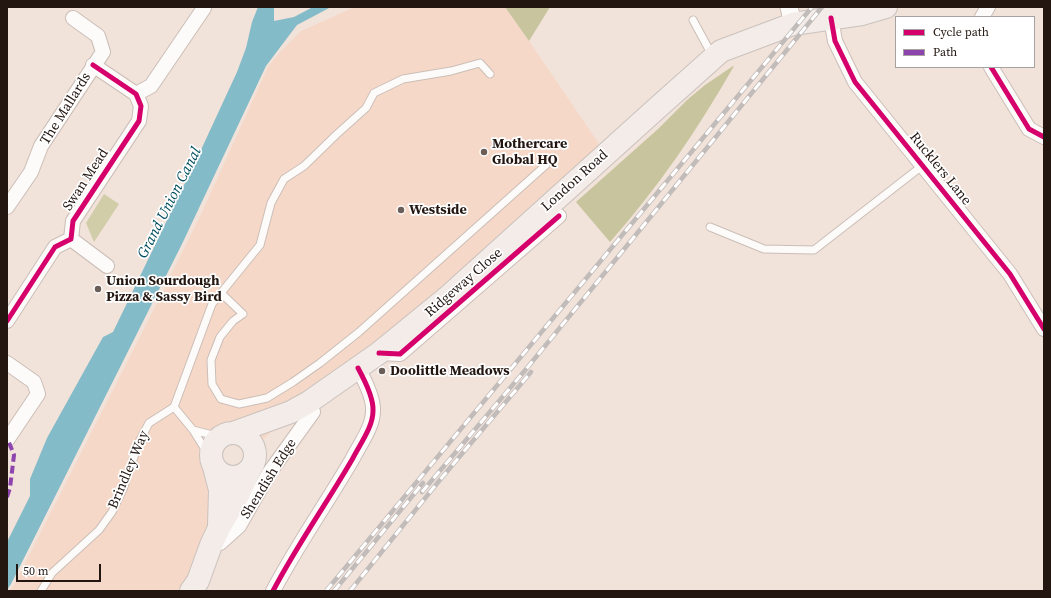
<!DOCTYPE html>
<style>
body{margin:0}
#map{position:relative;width:1051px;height:598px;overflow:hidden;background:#f1e2da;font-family:"Source Serif 4",serif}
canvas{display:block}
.frame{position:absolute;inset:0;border:8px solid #231610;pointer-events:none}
.legend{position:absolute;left:895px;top:16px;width:140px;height:52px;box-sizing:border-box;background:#fff;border:1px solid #a7a29f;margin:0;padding:5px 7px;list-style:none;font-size:12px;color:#231610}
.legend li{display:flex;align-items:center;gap:8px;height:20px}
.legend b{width:20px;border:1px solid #a7a29f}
.scale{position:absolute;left:16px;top:564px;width:85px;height:18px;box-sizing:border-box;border:2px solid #231610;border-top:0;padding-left:5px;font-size:12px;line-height:14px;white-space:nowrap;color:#231610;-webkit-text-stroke:3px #fff;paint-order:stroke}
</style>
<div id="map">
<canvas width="1051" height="598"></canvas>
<div class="frame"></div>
<ul class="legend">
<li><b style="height:5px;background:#d6006c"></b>Cycle path</li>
<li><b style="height:5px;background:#8e44ad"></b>Path</li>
</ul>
<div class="scale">50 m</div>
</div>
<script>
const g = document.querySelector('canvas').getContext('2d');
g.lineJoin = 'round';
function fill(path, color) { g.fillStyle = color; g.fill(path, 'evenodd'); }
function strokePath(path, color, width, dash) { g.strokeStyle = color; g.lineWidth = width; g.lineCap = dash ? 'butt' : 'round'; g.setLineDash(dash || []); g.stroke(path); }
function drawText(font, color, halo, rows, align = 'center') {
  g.font = font + ' "Source Serif 4",serif'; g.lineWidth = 3.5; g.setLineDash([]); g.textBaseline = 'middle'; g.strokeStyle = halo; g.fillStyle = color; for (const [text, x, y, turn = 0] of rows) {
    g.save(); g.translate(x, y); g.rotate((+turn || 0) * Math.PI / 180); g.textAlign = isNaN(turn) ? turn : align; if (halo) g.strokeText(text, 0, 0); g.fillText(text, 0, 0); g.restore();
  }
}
fill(new Path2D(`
 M 355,7 L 505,7 L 529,41 L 606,154 L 291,412 L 254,449 L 233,433 L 220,437 L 212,451 L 220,490 L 191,591 L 10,591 L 14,585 L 160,297 L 201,214 L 268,67 L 282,50 L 301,31 Z`), '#f6d8c8');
fill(new Path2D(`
 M 104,194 L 119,204 L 94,242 L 86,223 Z`), '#d0cda8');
fill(new Path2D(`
 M 505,7 L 550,7 L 529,41 Z
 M 733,66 L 734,66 C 698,129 658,188 610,242 L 576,202 L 658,129 L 687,100 L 705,85 Z`), '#c8c59e');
fill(new Path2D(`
 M 258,7 L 274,7 L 274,21 L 294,17 L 313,7 L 331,7 L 297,25 L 266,66 L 182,244 L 11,584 L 7,590 L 7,542 L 30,496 L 30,479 L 47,438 L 103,337 L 113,332 L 200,152 L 237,72 L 246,48 L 252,22 Z`), '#84bbc8');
const service = new Path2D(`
 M 693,20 L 712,55
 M 710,227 L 764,249 L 814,250 L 922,166
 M 221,293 L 243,314 L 233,321 L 220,337 L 211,360 L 212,384 L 221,399 L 239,404 L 267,398 L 293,382 L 320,363 L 359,332 L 546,165
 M 193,430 L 220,437
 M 211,459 L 193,430 L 174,407 L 212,304 L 260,245 L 271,203 L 284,179 L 304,166 L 337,134 L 366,108 L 374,93 L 403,79 L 451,71 L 480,63 L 490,74
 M 41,591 L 52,573 L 99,530 L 112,512 L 123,489 L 139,442 L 149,423 L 174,407`);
const minor = new Path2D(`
 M 982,17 L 988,7
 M 831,18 L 835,41 L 855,82 L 1010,274 L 1044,329
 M 991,67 L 1029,129 L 1044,137
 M 136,94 L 151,86 L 204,8 L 204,7
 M 7,207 L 31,172 L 41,146 L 103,52 L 98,36 L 73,18
 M 71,239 L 107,266
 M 7,321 L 55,247 L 71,239 L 73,221 L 139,121 L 141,106 L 136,94 L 93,65
 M 379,353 L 400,354 L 559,216
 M 7,363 L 34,382 L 38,394 L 7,440
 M 211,545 L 220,543 L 239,526 L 269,473 L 313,412 L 309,402
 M 273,591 C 297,545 327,503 353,458 C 360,444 373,427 373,411 C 374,398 364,379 358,368`);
const tertiary = new Path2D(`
 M 789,7 L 793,24`);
const primary = new Path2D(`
 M 233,433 L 291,412 L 309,402 L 379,353 L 450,295 L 656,109 L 721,51 L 793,24 L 848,16 L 862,14 L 886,7
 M211 455a22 22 0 1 1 44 0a22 22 0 1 1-44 0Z
 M 214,467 L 220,490 L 219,525
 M 191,591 L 198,581 L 211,545 L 219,528 L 237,497 L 250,469`);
strokePath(service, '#cbbeb7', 9);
strokePath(minor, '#cbbeb7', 16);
strokePath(tertiary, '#cbbeb7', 19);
strokePath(primary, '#cac2bd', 24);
strokePath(service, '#fdfbf9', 7);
strokePath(minor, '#fdfbf9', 14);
strokePath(tertiary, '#fdfbf9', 17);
strokePath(primary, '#f4ece8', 22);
const rail = new Path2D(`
 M 422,492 L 527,368 L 822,7
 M 326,591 L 812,7
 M 334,591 L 423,483
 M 350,591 L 439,481 L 531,372`);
strokePath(rail, '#c1bcba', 4.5);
strokePath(rail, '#fff', 3, [9]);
strokePath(new Path2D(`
 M 7,497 L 10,488 L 14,455 L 8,440`), '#8e44ad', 4, [8, 4]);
strokePath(new Path2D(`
 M 831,18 L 835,41 L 855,82 L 1010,274 L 1044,329
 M 991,67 L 1029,129 L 1044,137
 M 7,321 L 55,247 L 71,239 L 73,221 L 139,121 L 141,106 L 136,94 L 93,65
 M 379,353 L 400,354 L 559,216
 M 273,591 C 297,545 327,503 353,458 C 360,444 373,427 373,411 C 374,398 364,379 358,368`), '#d6006c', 5);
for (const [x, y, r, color] of [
 [484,152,4,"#6b5d57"],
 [401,210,4,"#6b5d57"],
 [98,289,4,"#6b5d57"],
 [382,371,4,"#6b5d57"]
]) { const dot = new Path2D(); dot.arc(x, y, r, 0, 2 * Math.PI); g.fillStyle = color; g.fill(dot); strokePath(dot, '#fff', 1.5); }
drawText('14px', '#231610', '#fff', [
 ["The Mallards",66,109,-58],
 ["Rucklers Lane",940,169,51],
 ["Swan Mead",86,180,-57],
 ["London Road",575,181,-42],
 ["Ridgeway Close",464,283,-41],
 ["Brindley Way",129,470,-67],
 ["Shendish Edge",269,479,-58]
]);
drawText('bold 14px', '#231610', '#fff', [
 ["Mothercare",492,144],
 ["Global HQ",492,160],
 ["Westside",409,210],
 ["Union Sourdough",106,281],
 ["Pizza & Sassy Bird",106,297],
 ["Doolittle Meadows",390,371]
], 'left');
drawText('italic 15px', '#004e5e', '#fff', [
 ["Grand Union Canal",170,203,-63]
]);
</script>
